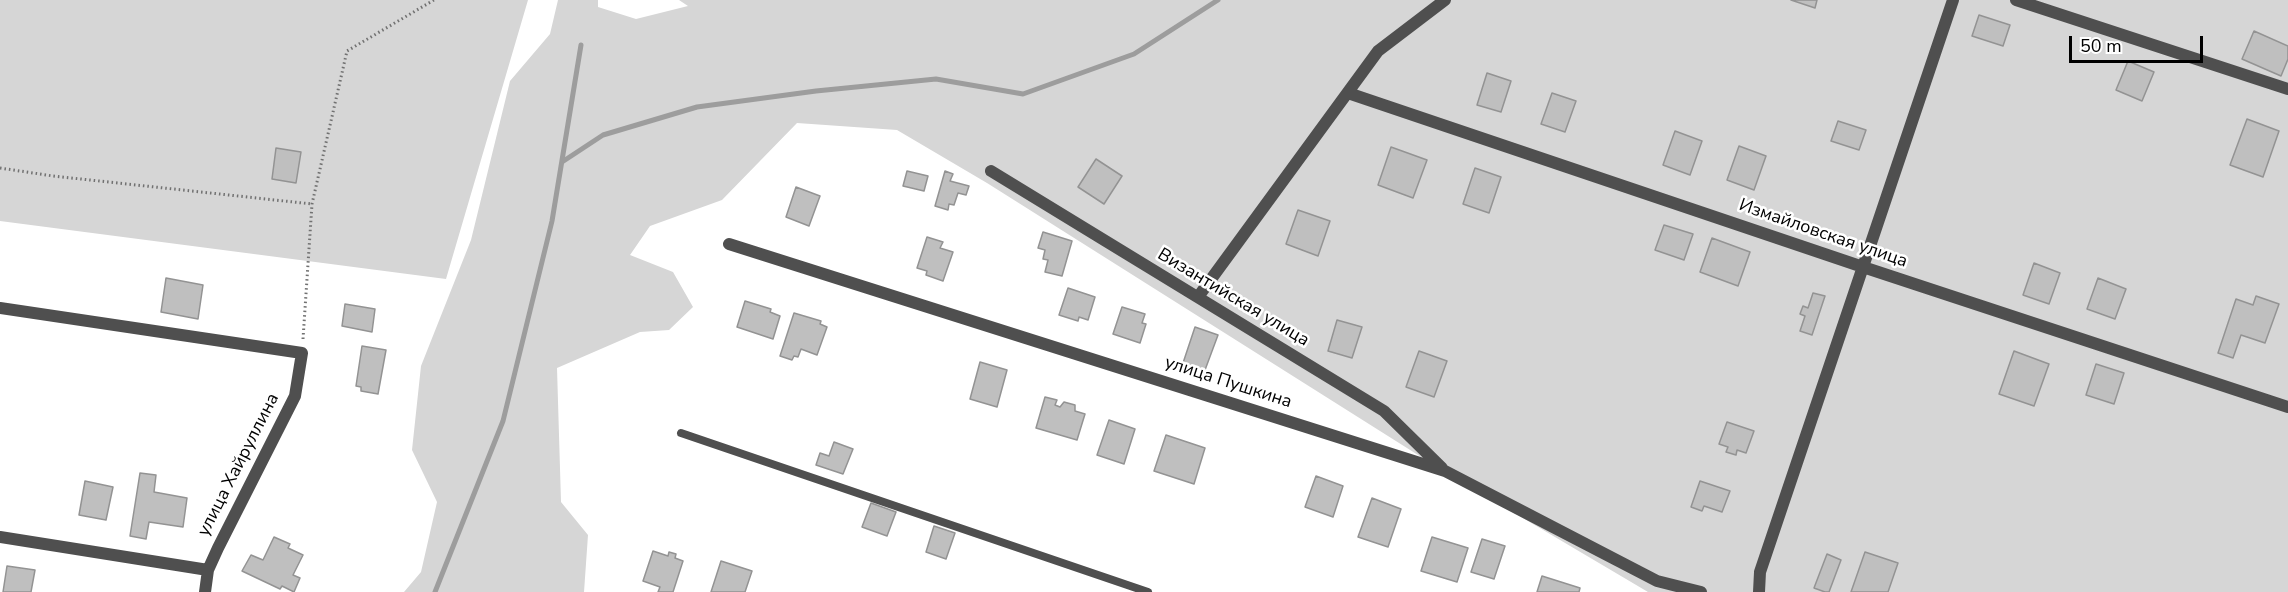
<!DOCTYPE html>
<meta charset="utf-8">
<style>
body{margin:0}
#map{position:relative;width:2288px;height:592px;overflow:hidden;background:#fff;font-family:"Nunito Sans",sans-serif}
canvas{display:block}
.scale{position:absolute;left:2069px;top:36px;width:134px;height:27px;box-sizing:border-box;border:3px solid #000;border-top:0;padding-left:8px;font-size:18px;line-height:21px;white-space:nowrap;color:#000;-webkit-text-stroke:4px #fff;paint-order:stroke}
</style>
<div id="map">
<canvas width="2288" height="592"></canvas>
<div class="scale">50 m</div>
</div>
<script>
const g = document.querySelector('canvas').getContext('2d');
g.lineJoin = 'round';
function fill(path, color) { g.fillStyle = color; g.fill(path, 'evenodd'); }
function strokePath(path, color, width, dash) { g.strokeStyle = color; g.lineWidth = width; g.lineCap = dash ? 'butt' : 'round'; g.setLineDash(dash || []); g.stroke(path); }
function drawText(font, color, halo, rows, align = 'center') {
  g.font = font + ' "Nunito Sans",sans-serif'; g.lineWidth = 5; g.setLineDash([]); g.textBaseline = 'middle'; g.strokeStyle = halo; g.fillStyle = color; for (const [text, x, y, turn = 0] of rows) {
    g.save(); g.translate(x, y); g.rotate((+turn || 0) * Math.PI / 180); g.textAlign = isNaN(turn) ? turn : align; if (halo) g.strokeText(text, 0, 0); g.fillText(text, 0, 0); g.restore();
  }
}
fill(new Path2D(`
 M 0,0 L 528,0 L 446,279 L 0,221 Z
 M 558,0 L 598,0 L 598,7 L 636,19 L 688,6 L 679,0 L 2288,0 L 2288,592 L 1648,592 L 1445,472 L 987,183 L 897,130 L 797,123 L 722,200 L 650,226 L 630,255 L 673,272 L 693,307 L 669,330 L 640,332 L 557,368 L 561,502 L 588,535 L 584,592 L 404,592 L 421,572 L 437,502 L 412,450 L 421,366 L 471,240 L 510,81 L 550,34 Z`), '#d6d6d6');
strokePath(new Path2D(`
 M 562,162 L 603,135 L 697,107 L 816,91 L 936,79 L 1023,94 L 1134,54 L 1218,0
 M 435,592 L 503,421 L 552,221 L 581,45`), '#9d9d9d', 5);
const building = new Path2D(`
 M 1791,0 L 1817,0 L 1815,8 Z
 M 1979,15 L 2010,25 L 2003,46 L 1972,36 Z
 M 2254,31 L 2288,46 L 2288,59 L 2281,76 L 2242,59 Z
 M 2128,61 L 2154,72 L 2142,101 L 2116,90 Z
 M 1487,73 L 1511,81 L 1501,112 L 1477,105 Z
 M 1552,93 L 1576,101 L 1565,132 L 1541,124 Z
 M 2247,119 L 2279,131 L 2263,177 L 2230,165 Z
 M 1838,121 L 1866,130 L 1859,150 L 1831,141 Z
 M 1675,131 L 1702,141 L 1690,175 L 1663,165 Z
 M 1739,146 L 1766,156 L 1754,190 L 1727,180 Z
 M 1391,147 L 1427,160 L 1413,198 L 1378,185 Z
 M 276,148 L 301,152 L 296,183 L 272,179 Z
 M 1096,159 L 1122,176 L 1104,204 L 1078,187 Z
 M 1475,168 L 1501,177 L 1489,213 L 1463,204 Z
 M 907,171 L 928,176 L 924,191 L 903,186 Z
 M 945,171 L 953,174 L 950,181 L 969,186 L 966,195 L 958,193 L 954,205 L 949,204 L 948,210 L 935,206 Z
 M 796,187 L 820,196 L 809,226 L 786,217 Z
 M 1298,210 L 1330,221 L 1318,256 L 1286,244 Z
 M 1664,225 L 1693,234 L 1684,260 L 1655,250 Z
 M 1043,232 L 1072,241 L 1062,276 L 1045,272 L 1048,260 L 1043,259 L 1045,250 L 1038,248 Z
 M 927,237 L 943,242 L 940,248 L 953,252 L 943,281 L 926,275 L 927,271 L 917,268 Z
 M 1712,238 L 1750,252 L 1738,286 L 1700,272 Z
 M 2034,263 L 2060,273 L 2049,304 L 2023,295 Z
 M 166,278 L 203,285 L 198,319 L 161,312 Z
 M 2098,278 L 2126,289 L 2115,319 L 2087,309 Z
 M 1068,288 L 1095,297 L 1088,320 L 1079,317 L 1078,321 L 1059,315 Z
 M 1813,293 L 1825,296 L 1812,335 L 1800,331 L 1805,316 L 1800,314 L 1803,306 L 1808,308 Z
 M 2256,296 L 2279,304 L 2265,343 L 2241,335 L 2233,358 L 2218,353 L 2236,299 L 2253,305 Z
 M 745,301 L 771,309 L 770,312 L 780,316 L 773,339 L 737,327 Z
 M 345,304 L 375,309 L 372,332 L 342,326 Z
 M 1122,307 L 1145,314 L 1142,323 L 1146,324 L 1140,343 L 1113,334 Z
 M 794,313 L 821,321 L 820,324 L 827,327 L 817,355 L 801,349 L 798,357 L 794,356 L 792,360 L 780,356 Z
 M 1337,320 L 1362,327 L 1352,358 L 1328,351 Z
 M 1195,327 L 1218,335 L 1205,370 L 1183,363 Z
 M 362,346 L 386,350 L 378,394 L 361,391 L 361,387 L 356,386 Z
 M 1419,351 L 1447,361 L 1434,397 L 1406,387 Z
 M 2014,351 L 2049,364 L 2034,406 L 1999,394 Z
 M 980,362 L 1007,370 L 997,407 L 970,399 Z
 M 2096,364 L 2124,373 L 2114,404 L 2086,395 Z
 M 1045,397 L 1057,400 L 1055,405 L 1060,407 L 1064,402 L 1075,405 L 1075,411 L 1085,414 L 1077,440 L 1036,428 Z
 M 1109,420 L 1135,429 L 1124,464 L 1097,455 Z
 M 1727,422 L 1754,431 L 1746,453 L 1737,450 L 1736,455 L 1726,452 L 1728,447 L 1719,444 Z
 M 1166,435 L 1205,448 L 1194,484 L 1154,471 Z
 M 834,442 L 853,449 L 843,474 L 816,465 L 820,453 L 829,456 Z
 M 140,473 L 156,475 L 154,492 L 187,498 L 183,527 L 149,522 L 146,539 L 130,536 Z
 M 1316,476 L 1343,486 L 1333,517 L 1305,507 Z
 M 85,481 L 113,487 L 106,520 L 79,515 Z
 M 1700,481 L 1730,491 L 1722,512 L 1704,506 L 1702,511 L 1691,507 Z
 M 1372,498 L 1401,509 L 1388,547 L 1358,537 Z
 M 871,503 L 896,512 L 887,536 L 862,527 Z
 M 934,526 L 955,533 L 946,559 L 926,552 Z
 M 274,537 L 290,544 L 288,548 L 303,555 L 293,575 L 300,578 L 294,592 L 282,586 L 280,589 L 242,571 L 251,555 L 263,560 Z
 M 1432,537 L 1468,548 L 1457,582 L 1421,571 Z
 M 1482,539 L 1505,546 L 1494,579 L 1471,572 Z
 M 653,551 L 668,556 L 669,552 L 676,554 L 675,558 L 683,561 L 673,592 L 658,592 L 660,587 L 643,581 Z
 M 1865,552 L 1898,563 L 1888,592 L 1851,592 Z
 M 1827,554 L 1841,560 L 1829,592 L 1825,592 L 1814,588 Z
 M 721,561 L 752,571 L 745,592 L 711,592 Z
 M 7,566 L 35,570 L 31,592 L 3,592 Z
 M 1542,576 L 1580,588 L 1579,592 L 1537,592 Z`);
fill(building, '#bfbfbf');
strokePath(building, '#939393', 1.5);
strokePath(new Path2D(`
 M 0,168 L 53,176 L 312,204
 M 303,339 L 312,204 L 347,51 L 434,0`), '#717171', 3, [1.5, 3]);
strokePath(new Path2D(`
 M 681,433 L 1148,592`), '#4f4f4f', 8);
strokePath(new Path2D(`
 M 2016,0 L 2288,89
 M 1348,93 L 1863,267 L 2288,407
 M 991,171 L 1384,411 L 1442,468
 M 729,244 L 1445,471 L 1657,581 L 1701,592
 M 1198,297 L 1378,51 L 1445,0
 M 0,308 L 302,353 L 295,396 L 218,548 L 208,570 L 205,592
 M 0,537 L 208,570
 M 1759,592 L 1760,572 L 1953,0`), '#4f4f4f', 12);
drawText('18px', '#000', '#fff', [
 ["Измайловская улица",1823,234,19],
 ["Византийская улица",1233,298,31],
 ["улица Пушкина",1228,383,18],
 ["улица Хайруллина",239,465,-63]
]);
</script>
